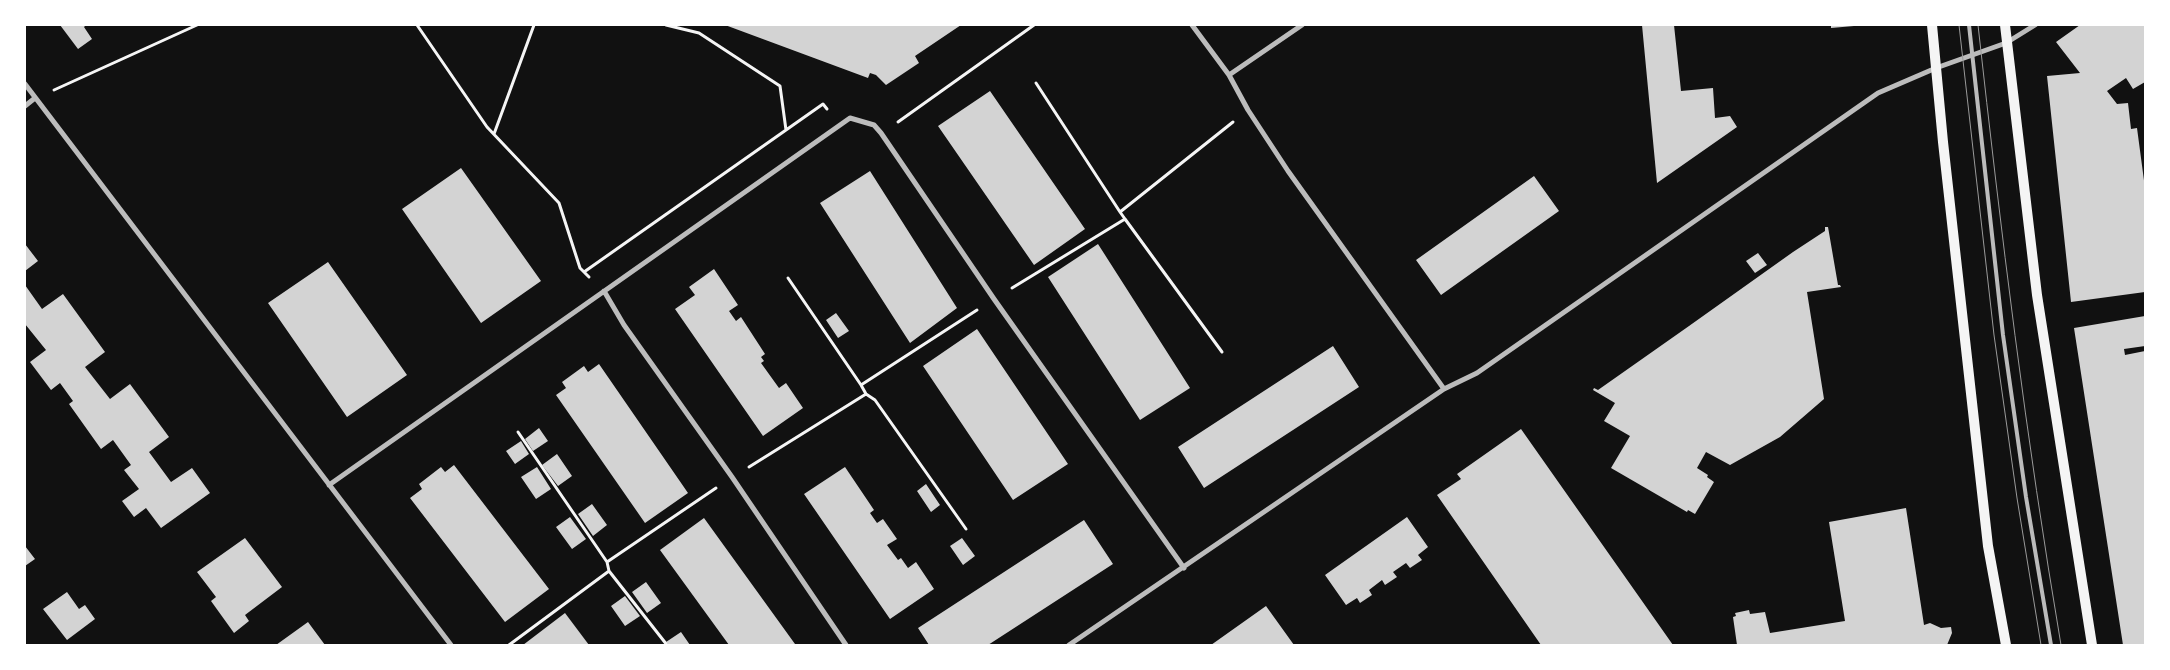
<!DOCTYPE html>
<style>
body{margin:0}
#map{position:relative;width:2170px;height:670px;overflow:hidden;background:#111;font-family:Montserrat,sans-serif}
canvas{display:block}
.frame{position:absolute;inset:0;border:26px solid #fff;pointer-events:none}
</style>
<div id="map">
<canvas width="2170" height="670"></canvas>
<div class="frame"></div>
</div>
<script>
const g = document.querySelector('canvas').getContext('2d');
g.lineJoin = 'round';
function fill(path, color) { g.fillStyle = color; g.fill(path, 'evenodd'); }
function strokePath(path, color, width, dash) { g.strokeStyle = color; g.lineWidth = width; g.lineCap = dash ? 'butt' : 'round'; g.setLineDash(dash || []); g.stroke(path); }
fill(new Path2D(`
 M 60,25 L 86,25 L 84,27 L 92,39 L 78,49 Z
 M 725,25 L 961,25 L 915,56 L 919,63 L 886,85 L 876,75 L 870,73 L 868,78 Z
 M 1642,25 L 1674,25 L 1681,91 L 1713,88 L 1715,118 L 1730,116 L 1737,127 L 1657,183 Z
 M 1831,25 L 1854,25 L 1854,26 L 1831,28 Z
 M 2080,25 L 2145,25 L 2145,82 L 2133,89 L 2126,78 L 2107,91 L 2117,104 L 2128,103 L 2131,129 L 2137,128 L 2145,188 L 2145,292 L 2071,302 L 2047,76 L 2080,73 L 2056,42 Z
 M 990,91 L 1085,229 L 1034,265 L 938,126 Z
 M 461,168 L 541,281 L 481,323 L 402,209 Z
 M 870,171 L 957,308 L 910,343 L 820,203 Z
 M 1534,176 L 1559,211 L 1441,295 L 1416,260 Z
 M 1825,227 L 1828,227 L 1838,285 L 1840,285 L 1841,287 L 1807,292 L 1824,399 L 1780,437 L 1730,465 L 1706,452 L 1697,468 L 1708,475 L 1707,477 L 1714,482 L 1695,514 L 1688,510 L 1687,512 L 1611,468 L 1630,436 L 1604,421 L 1615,403 L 1593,390 L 1594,388 L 1598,390 L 1689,326 L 1793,252 L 1825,231 Z
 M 25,244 L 38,261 L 25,271 Z
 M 1098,244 L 1190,388 L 1140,420 L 1048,277 Z
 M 1758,253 L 1767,265 L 1755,273 L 1746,261 Z
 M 328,262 L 407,375 L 347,417 L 268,303 Z
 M 714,269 L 738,305 L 729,311 L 736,321 L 741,317 L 765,354 L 761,357 L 764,361 L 761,363 L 779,388 L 786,383 L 803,408 L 763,436 L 675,309 L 695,295 L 689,287 Z
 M 25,285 L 42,309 L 63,294 L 105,352 L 85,367 L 110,399 L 130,384 L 169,437 L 149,452 L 171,482 L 192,468 L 210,493 L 161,528 L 146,508 L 134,517 L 122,501 L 139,489 L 124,470 L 131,465 L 113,440 L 101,449 L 69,404 L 73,401 L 60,383 L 51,390 L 30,362 L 46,350 L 25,324 Z
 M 836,313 L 849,331 L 838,338 L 826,320 Z
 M 2145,316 L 2145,346 L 2124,349 L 2125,355 L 2145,351 L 2145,645 L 2123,645 L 2074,328 Z
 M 977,329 L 1068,464 L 1013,500 L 923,366 Z
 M 1333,346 L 1359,387 L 1204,488 L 1178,447 Z
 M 599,364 L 688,493 L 645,523 L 556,395 L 566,388 L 562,382 L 584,366 L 588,372 Z
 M 539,428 L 548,441 L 533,451 L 525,439 Z
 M 1521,429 L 1673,645 L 1541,645 L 1437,495 L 1461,479 L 1457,474 Z
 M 521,441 L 529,454 L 515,464 L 506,451 Z
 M 557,454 L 572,476 L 558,486 L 542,465 Z
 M 454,465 L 549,589 L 505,622 L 410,498 L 422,489 L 419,484 L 441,467 L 445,472 Z
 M 537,467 L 551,489 L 536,499 L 521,477 Z
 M 845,467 L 874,510 L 870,513 L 877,523 L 883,519 L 897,539 L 887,545 L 898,560 L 901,558 L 908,568 L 916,562 L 934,589 L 890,619 L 804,494 Z
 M 926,484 L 940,505 L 931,512 L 917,491 Z
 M 592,504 L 607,525 L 593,536 L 578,514 Z
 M 1906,508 L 1924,625 L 1930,623 L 1941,628 L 1951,627 L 1952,633 L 1947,645 L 1737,645 L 1733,617 L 1736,616 L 1735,613 L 1749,610 L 1750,614 L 1765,612 L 1770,633 L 1845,621 L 1829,522 Z
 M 570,517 L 586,539 L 572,549 L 556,527 Z
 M 1407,517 L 1428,547 L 1418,555 L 1422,560 L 1410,568 L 1406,563 L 1393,572 L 1397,577 L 1385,585 L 1382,580 L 1369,590 L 1372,595 L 1360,603 L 1357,598 L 1346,605 L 1325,575 Z
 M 704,518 L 795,644 L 794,645 L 729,645 L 660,550 Z
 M 1084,520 L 1113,564 L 988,645 L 929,645 L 918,628 Z
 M 245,538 L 282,587 L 245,615 L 249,621 L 234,633 L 211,601 L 216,597 L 197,572 Z
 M 962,538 L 975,556 L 963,565 L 950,546 Z
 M 25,546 L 35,559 L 25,566 Z
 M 646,582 L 661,603 L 647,613 L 632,592 Z
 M 67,592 L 79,609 L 85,605 L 95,619 L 67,640 L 43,609 Z
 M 625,596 L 640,616 L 625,626 L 611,606 Z
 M 1266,606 L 1294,645 L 1211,645 Z
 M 565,613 L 589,645 L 523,645 Z
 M 308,622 L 325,645 L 276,645 Z
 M 681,632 L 690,645 L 669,645 L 666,642 Z`), '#d3d3d3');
strokePath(new Path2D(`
 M 417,25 L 487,127 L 559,203 L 580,268 L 589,277
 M 666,25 L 699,33 L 780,86 L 786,130
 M 1036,83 L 1120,212
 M 54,90 L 197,25
 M 898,122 L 1034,25
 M 494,134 L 534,25
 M 1125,219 L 1222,352
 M 584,272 L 823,104 L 827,109
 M 788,278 L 861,385
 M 1012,288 L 1125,219 L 1120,212 L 1233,122
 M 866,394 L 875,400 L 966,529
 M 518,432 L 607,562
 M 749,467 L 866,394 L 861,385 L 977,310
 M 609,571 L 667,645
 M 509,645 L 609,571 L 607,562 L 716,488`), '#f5f5f5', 3);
strokePath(new Path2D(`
 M 1969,25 L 2003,335 L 2026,497 L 2051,645`), '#bcbcbc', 4);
strokePath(new Path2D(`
 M 1192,25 L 1229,75 L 1248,110 L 1288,171 L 1444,389
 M 1229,75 L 1302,25
 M 25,84 L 451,645
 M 25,106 L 35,98
 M 604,291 L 624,325 L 732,477 L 846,645
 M 329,485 L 850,118 L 874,125 L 881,133 L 994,299 L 1184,568
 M 1069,645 L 1444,389 L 1477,373 L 1878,93 L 1936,68 L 2006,43 L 2035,25`), '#bcbcbc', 5);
strokePath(new Path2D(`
 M 1932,25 L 1943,142 L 1988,546 L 2006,645
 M 2005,25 L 2037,295 L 2092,645`), '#f5f5f5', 10);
strokePath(new Path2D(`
 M 1959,25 L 1994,335 L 2017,498 L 2041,645
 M 1978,25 C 2001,232 2026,439 2061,645`), '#9a9a9a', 1);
</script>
